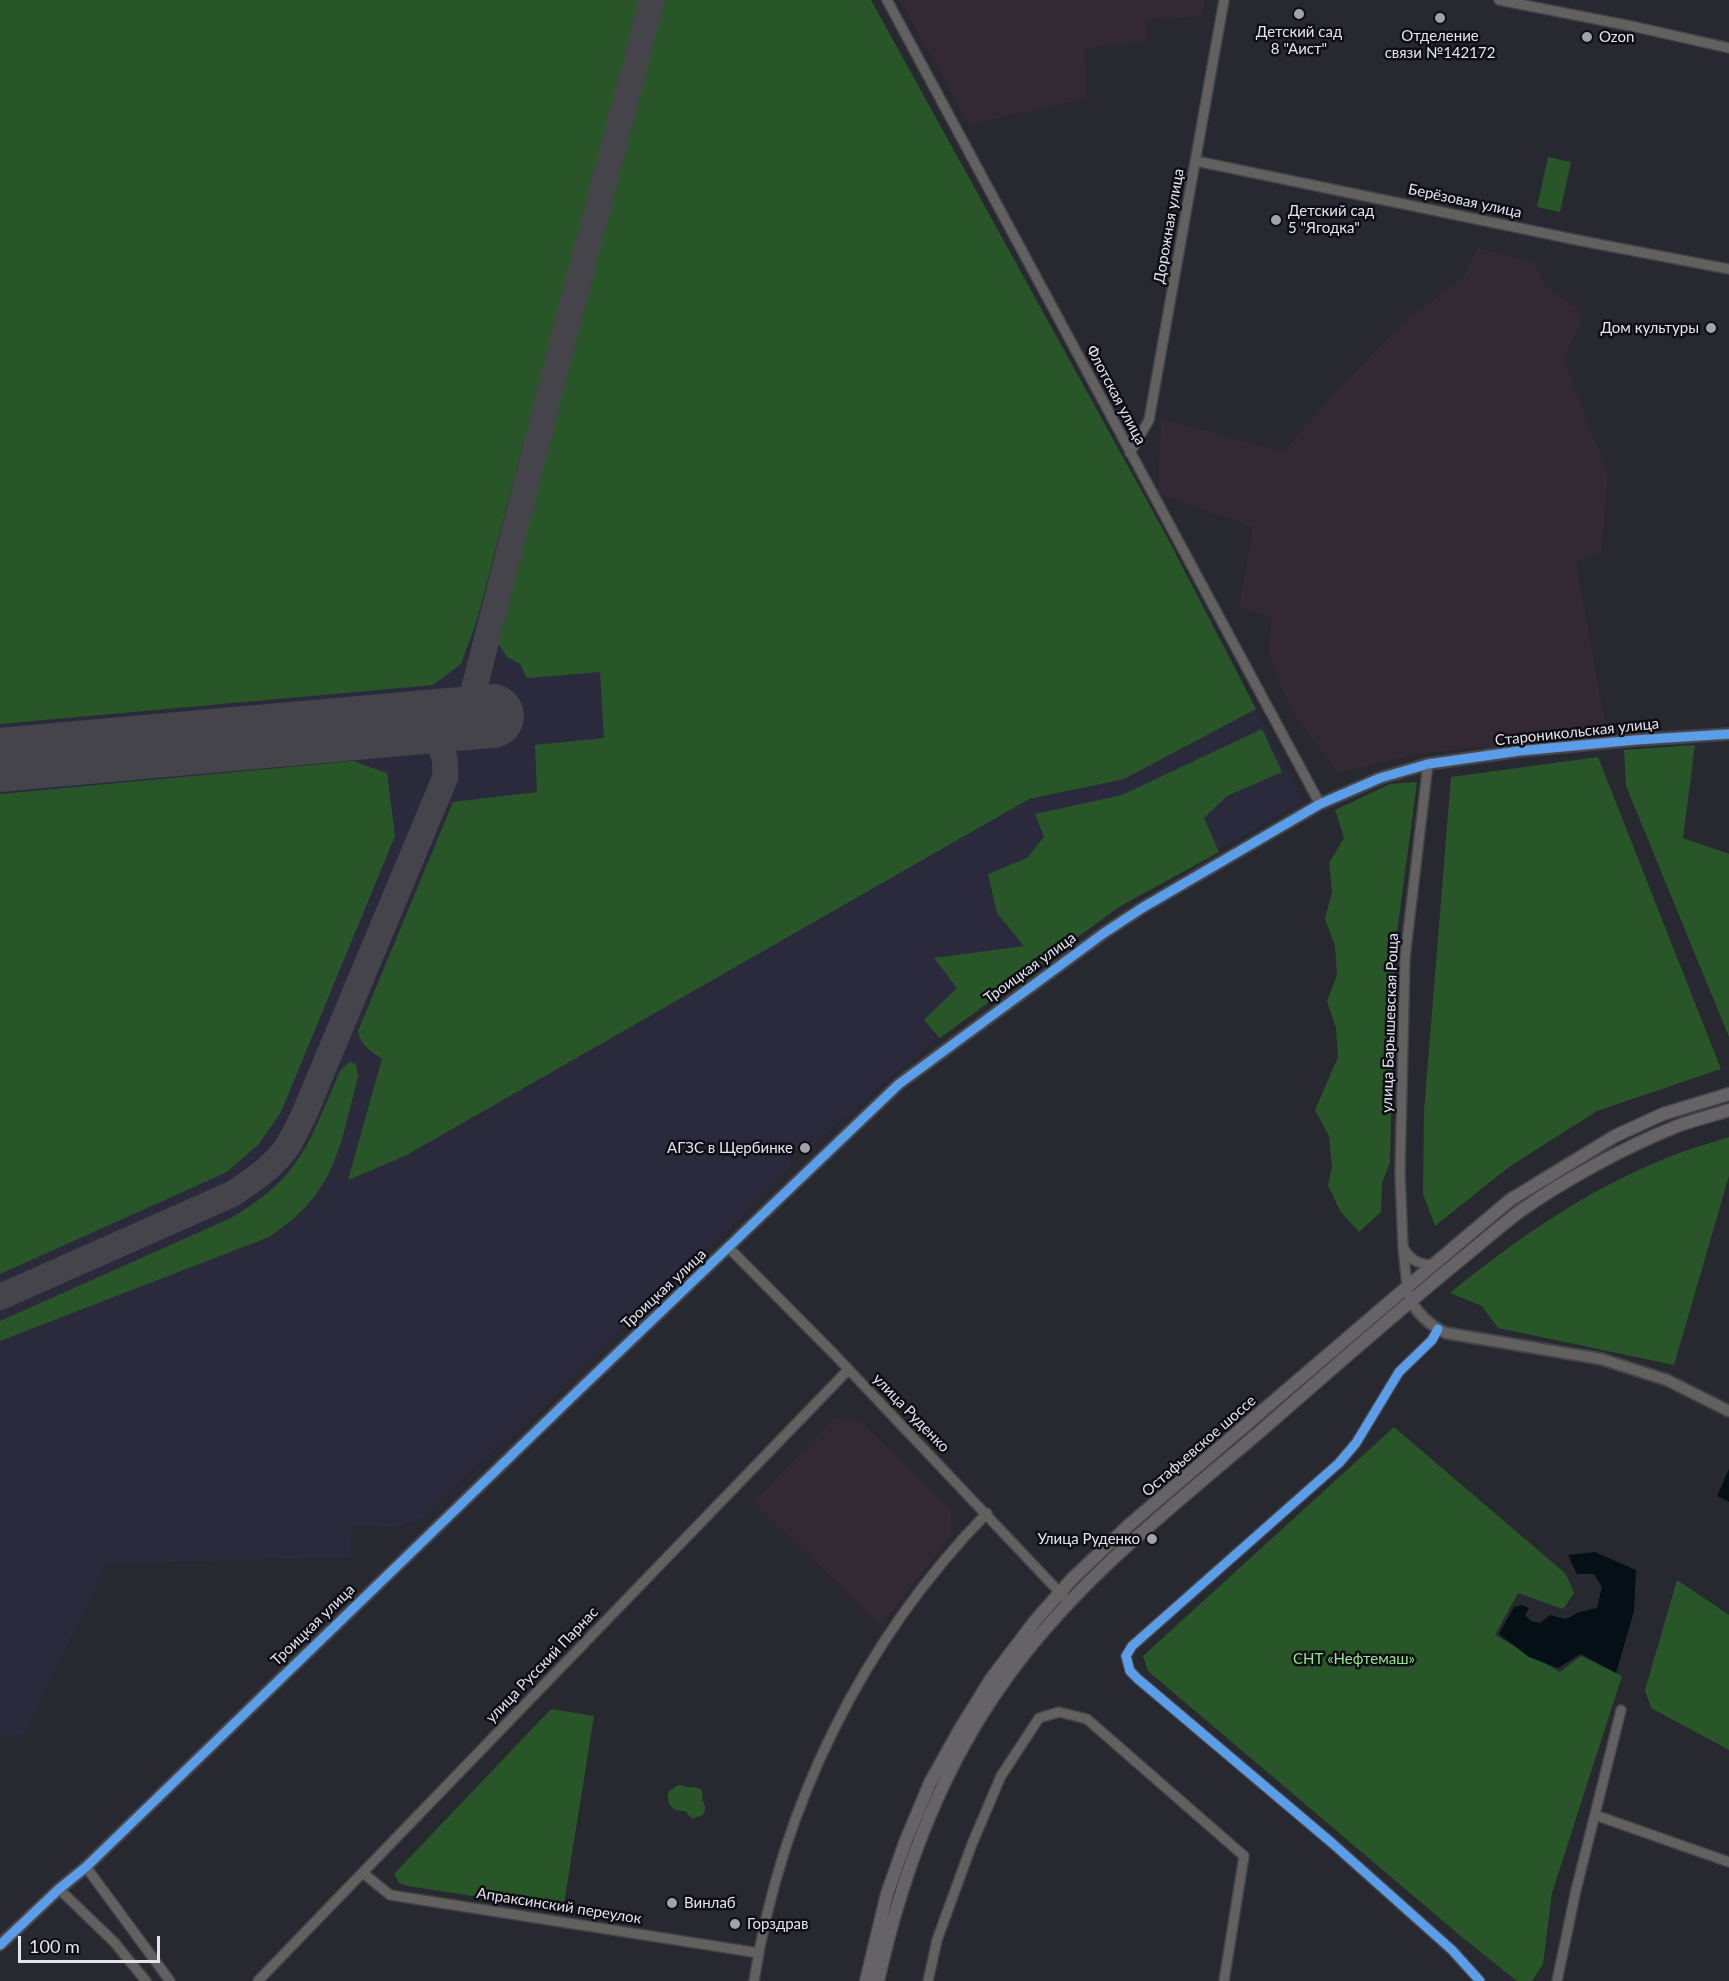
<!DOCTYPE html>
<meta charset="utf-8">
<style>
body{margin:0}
#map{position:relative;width:1729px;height:1981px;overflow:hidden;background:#282830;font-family:Lato,sans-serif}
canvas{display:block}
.scale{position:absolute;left:18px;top:1936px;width:142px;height:27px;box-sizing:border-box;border:3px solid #e4e4ee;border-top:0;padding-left:8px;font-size:18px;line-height:21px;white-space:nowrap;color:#e4e4ee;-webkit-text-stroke:4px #0f0e15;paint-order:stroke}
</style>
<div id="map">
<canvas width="1729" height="1981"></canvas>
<div class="scale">100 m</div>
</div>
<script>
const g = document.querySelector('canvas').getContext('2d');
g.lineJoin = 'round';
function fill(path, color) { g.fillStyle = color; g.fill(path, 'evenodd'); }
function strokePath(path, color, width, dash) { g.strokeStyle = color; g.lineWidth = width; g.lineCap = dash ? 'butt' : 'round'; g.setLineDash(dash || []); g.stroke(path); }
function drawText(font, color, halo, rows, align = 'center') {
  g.font = font + ' Lato,sans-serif'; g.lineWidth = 5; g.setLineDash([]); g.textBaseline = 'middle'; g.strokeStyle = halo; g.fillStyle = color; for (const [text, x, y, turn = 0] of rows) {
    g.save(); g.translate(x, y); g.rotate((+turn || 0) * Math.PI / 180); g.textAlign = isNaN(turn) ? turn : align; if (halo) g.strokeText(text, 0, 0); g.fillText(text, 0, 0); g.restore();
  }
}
fill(new Path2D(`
 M 900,0 L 1205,0 L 1202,16 L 1147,20 L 1146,41 L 1085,49 L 1087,98 L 969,125 Z
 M 1478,248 L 1535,262 L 1544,284 L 1584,314 L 1564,360 L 1608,475 L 1601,554 L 1576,561 L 1607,735 L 1415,754 L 1338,774 L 1292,712 L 1268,652 L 1272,618 L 1239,607 L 1253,527 L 1158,494 L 1161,418 L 1283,452 L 1340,387 L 1402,323 L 1464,277 Z
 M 835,1417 L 859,1420 L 951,1510 L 952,1534 L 881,1625 L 753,1502 Z`), '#332935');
fill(new Path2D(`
 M 0,0 L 871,0 L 1167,537 L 1303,801 L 1119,907 L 921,1051 L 845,1116 L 807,1152 L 795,1146 L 788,1152 L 792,1167 L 423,1518 L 394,1527 L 352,1525 L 351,1557 L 106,1564 L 26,1731 L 24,1734 L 17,1736 L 0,1736 Z`), '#2b2a3d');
fill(new Path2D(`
 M 0,0 L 640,0 L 477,620 L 461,664 L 433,685 L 0,724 Z
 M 659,0 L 871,0 L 1167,537 L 1256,709 L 1124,779 L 1029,799 L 405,1156 L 348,1180 L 382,1059 C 371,1051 360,1045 358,1031 L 453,802 L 537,792 L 535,745 L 604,738 L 600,672 L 527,678 L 520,664 L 507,657 L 493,636 Z
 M 1548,157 L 1571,162 L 1560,212 L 1537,207 Z
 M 1262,729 L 1282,772 L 1227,796 L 1204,818 L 1219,852 L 1119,907 L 940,1038 L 924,1020 L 957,988 L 934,958 L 1024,946 L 997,913 L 988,874 L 1027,858 L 1044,837 L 1035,814 L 1122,795 Z
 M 1695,745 L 1683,838 L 1729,854 L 1729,1037 L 1626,786 L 1624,750 Z
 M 1598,757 L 1721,1069 L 1597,1111 L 1509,1167 L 1435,1226 L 1423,1194 L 1424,1111 L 1451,777 Z
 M 353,761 L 387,773 L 395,836 L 281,1112 L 259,1144 L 227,1172 L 0,1274 L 0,794 Z
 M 1417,782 L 1395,948 L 1390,1162 L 1382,1183 L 1381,1212 L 1359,1232 L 1340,1211 L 1328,1185 L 1332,1167 L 1329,1136 L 1315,1110 L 1338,1057 L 1336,1028 L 1327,1001 L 1337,975 L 1335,946 L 1325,919 L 1332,892 L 1329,863 L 1344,838 L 1335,810 L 1390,784 Z
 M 349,1062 L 356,1064 L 358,1077 C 339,1149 336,1193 269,1237 L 0,1341 L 0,1321 L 231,1218 C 302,1177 309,1142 340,1071 Z
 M 1729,1137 L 1729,1176 L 1674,1365 L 1498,1328 L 1482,1306 L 1450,1293 C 1515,1240 1585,1191 1664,1159 C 1685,1150 1707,1144 1729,1137 Z
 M 1394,1427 L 1566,1574 L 1574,1593 L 1563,1609 L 1518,1593 L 1495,1635 L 1560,1672 L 1581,1656 L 1622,1676 L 1552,1893 L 1543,1964 L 1532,1981 L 1517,1981 L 1463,1938 L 1148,1671 L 1143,1656 Z
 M 1677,1580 L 1729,1615 L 1729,1750 L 1651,1708 L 1645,1690 Z
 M 551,1709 L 594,1716 L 563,1910 L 408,1886 L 399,1883 L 394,1874 Z
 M 678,1785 C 682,1785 685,1787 688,1787 C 698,1788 705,1786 702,1800 C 706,1806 706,1809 703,1815 L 692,1819 L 685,1811 C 672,1812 665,1803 669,1791 Z`), '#295628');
fill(new Path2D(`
 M 1729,1469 L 1729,1502 L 1717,1496 Z
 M 1595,1552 L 1636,1570 L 1634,1611 L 1616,1673 L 1581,1654 L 1558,1668 L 1529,1657 L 1499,1634 L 1514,1607 L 1521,1605 L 1529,1608 L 1525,1615 L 1531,1621 L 1540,1623 L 1550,1615 L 1566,1619 L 1579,1612 L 1597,1608 L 1602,1587 L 1594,1574 L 1577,1574 L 1568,1555 Z`), '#050f16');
strokePath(new Path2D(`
 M 454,718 L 470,699 L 474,689 L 568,321 L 652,0
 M 0,1297 L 232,1194 C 252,1181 273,1167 287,1147 C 293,1138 298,1126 303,1117 L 445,778 C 448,746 435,731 404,723`), '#45444a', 26);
strokePath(new Path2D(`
 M 0,760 L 492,716`), '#45444a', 64);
const minor = new Path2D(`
 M 887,0 L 1320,804
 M 1499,0 L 1636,27 L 1729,48
 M 1196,161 L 1582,241 L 1729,269
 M 1130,453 L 1149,420 L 1224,0
 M 729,1248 L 834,1354 L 1064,1597
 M 1404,1249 C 1412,1261 1418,1264 1433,1265
 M 1407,1287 L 1403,1247 L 1400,1172 L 1405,957 L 1428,764
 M 1438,1329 L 1432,1340 L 1399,1372 L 1356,1443 L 1339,1463 L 1132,1646 L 1126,1656 L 1130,1671 L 1138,1679 L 1332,1843 L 1452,1950 L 1480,1981
 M 1595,1815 L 1729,1862
 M 86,1867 L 170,1981
 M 363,1873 L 390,1895 L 759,1953
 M 59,1889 L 114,1942 L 146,1981
 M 258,1981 L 848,1370
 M 754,1981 C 781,1806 863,1640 987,1513
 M 928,1981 L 937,1940 L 972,1844 L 1001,1776 L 1039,1718 L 1059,1712 L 1087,1719 L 1244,1856 L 1224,1981
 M 1557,1981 L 1576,1890 L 1621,1710`);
const tertiary = new Path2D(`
 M 1409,1295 C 1414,1312 1431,1326 1446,1333 L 1601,1359 L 1667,1380 L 1729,1411
 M 0,1945 L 59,1889 L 86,1867 L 580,1389 L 899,1084 L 1104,933 L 1142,908 L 1320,804 L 1380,778 L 1428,764 L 1519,751 L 1635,740 L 1729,734`);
const secondary = new Path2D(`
 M 866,1981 L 887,1894 L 906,1840 L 930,1783 L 959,1731 L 991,1679 L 1035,1621 L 1072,1579 L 1129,1525 L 1407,1287 L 1510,1200 L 1615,1136 L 1663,1114 L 1729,1094
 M 878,1981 C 902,1873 940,1770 1005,1680 C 1075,1581 1172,1507 1263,1429 C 1328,1372 1393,1315 1460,1260 C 1480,1244 1499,1227 1519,1212 C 1562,1181 1625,1147 1675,1127 C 1692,1120 1711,1116 1729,1110`);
strokePath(minor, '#43434a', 12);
strokePath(tertiary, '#43434a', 14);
strokePath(secondary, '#43434a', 15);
strokePath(minor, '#636060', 9);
strokePath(tertiary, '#636060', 10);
strokePath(secondary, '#656365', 12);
strokePath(new Path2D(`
 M 1438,1329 L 1432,1340 L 1399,1372 L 1356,1443 L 1339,1463 L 1132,1646 L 1126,1656 L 1130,1671 L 1138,1679 L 1332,1843 L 1452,1950 L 1480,1981
 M 0,1945 L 59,1889 L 86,1867 L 580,1389 L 899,1084 L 1104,933 L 1142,908 L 1320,804 L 1380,778 L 1428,764 L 1519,751 L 1635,740 L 1729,734`), '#5a9eea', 9);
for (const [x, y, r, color] of [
 [1299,14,6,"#a2a2ac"],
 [1440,18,6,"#a2a2ac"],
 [1587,37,6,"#a2a2ac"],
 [1276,220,6,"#a2a2ac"],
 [1711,328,6,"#a2a2ac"],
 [805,1148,6,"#a2a2ac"],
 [1152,1539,6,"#a2a2ac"],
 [672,1903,6,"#a2a2ac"],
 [735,1924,6,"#a2a2ac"]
]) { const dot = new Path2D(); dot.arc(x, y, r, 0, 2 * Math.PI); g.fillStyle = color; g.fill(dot); strokePath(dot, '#0f0e15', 2); }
drawText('15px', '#e4e4ee', '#0f0e15', [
 ["Детский сад",1299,32,"center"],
 ["8 \"Аист\"",1299,49,"center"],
 ["Отделение",1440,36,"center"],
 ["связи №142172",1440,53,"center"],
 ["Ozon",1599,37],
 ["Детский сад",1288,211],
 ["5 \"Ягодка\"",1288,228],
 ["Дом культуры",1699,328,"right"],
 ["АГЗС в Щербинке",793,1148,"right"],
 ["Улица Руденко",1140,1539,"right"],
 ["Винлаб",684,1903],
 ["Горздрав",747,1924]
], 'left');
drawText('15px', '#e4e4ee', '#0f0e15', [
 ["Берёзовая улица",1465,201,12],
 ["Дорожная улица",1169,226,-80],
 ["Флотская улица",1116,395,62],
 ["Староникольская улица",1577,732,-6],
 ["Троицкая улица",1030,968,-36],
 ["улица Барышевская Роща",1390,1023,-88],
 ["Троицкая улица",664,1289,-43],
 ["улица Руденко",911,1413,46],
 ["Остафьевское шоссе",1199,1446,-41],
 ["Троицкая улица",313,1625,-44],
 ["улица Русский Парнас",542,1665,-46],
 ["Апраксинский переулок",559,1906,9]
]);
drawText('15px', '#92e88c', '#0f0e15', [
 ["СНТ «Нефтемаш»",1354,1659]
]);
</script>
